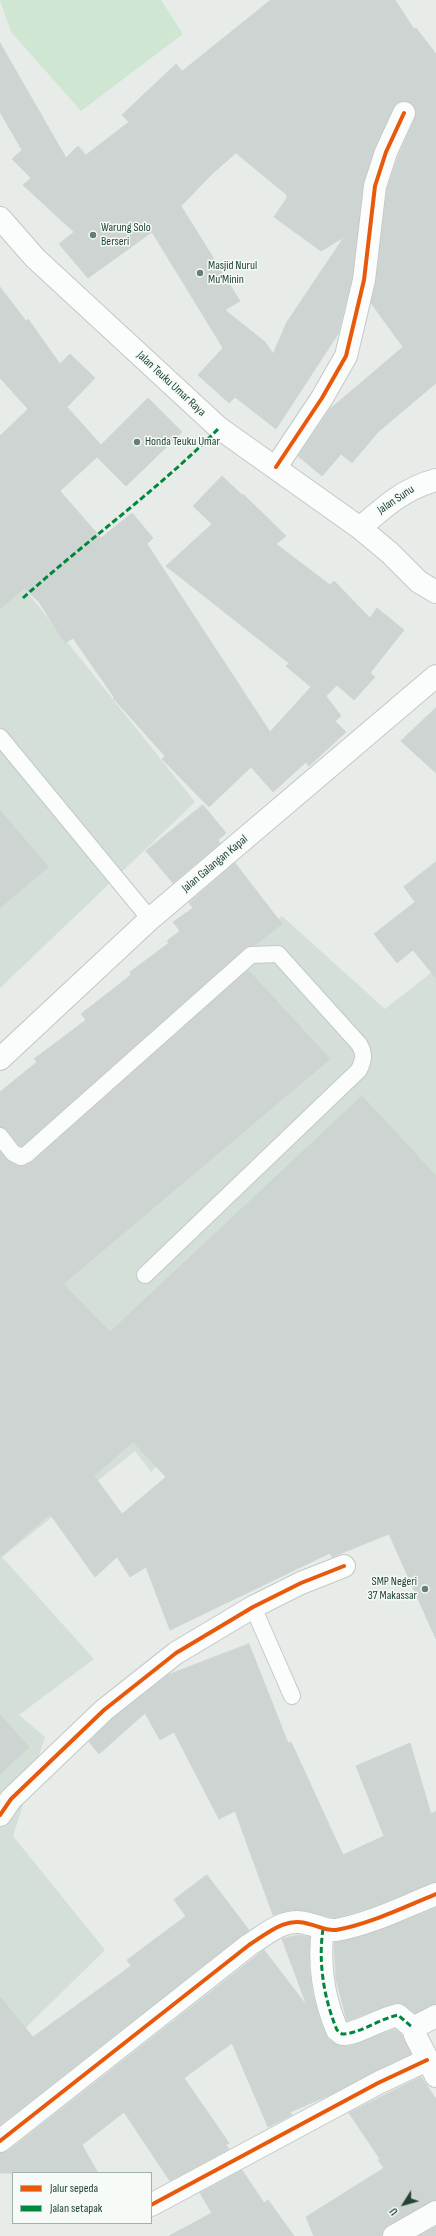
<!DOCTYPE html>
<style>
body{margin:0}
#map{position:relative;width:436px;height:2236px;overflow:hidden;background:#e7ece9;font-family:"Sofia Sans Condensed",sans-serif}
canvas{display:block}
.legend{position:absolute;left:12px;top:2172px;width:140px;height:52px;box-sizing:border-box;background:#f6fbf7;border:1px solid #a1b2a9;margin:0;padding:5px 7px;list-style:none;font-size:12px;color:#214434}
.legend li{display:flex;align-items:center;gap:8px;height:20px}
.legend b{width:20px;border:1px solid #a1b2a9}
.north{position:absolute;left:384px;top:2184px;width:40px;height:40px;-webkit-text-stroke:3px #f6fbf7;paint-order:stroke;rotate:233deg;font-size:11px;font-weight:700;line-height:16px;text-align:center;color:#214434}
.north::after{content:'';display:block;margin:auto;width:14px;height:18px;background:#214434;clip-path:polygon(50% 0,100% 100%,50% 72%,0 100%)}
</style>
<div id="map">
<canvas width="436" height="2236"></canvas>
<ul class="legend">
<li><b style="height:5px;background:#e8590c"></b>Jalur sepeda</li>
<li><b style="height:5px;background:#00873e"></b>Jalan setapak</li>
</ul>
<div class="north">U</div>
</div>
<script>
const g = document.querySelector('canvas').getContext('2d');
g.lineJoin = 'round';
function fill(path, color) { g.fillStyle = color; g.fill(path, 'evenodd'); }
function strokePath(path, color, width, dash) { g.strokeStyle = color; g.lineWidth = width; g.lineCap = dash ? 'butt' : 'round'; g.setLineDash(dash || []); g.stroke(path); }
function drawText(font, color, halo, rows, align = 'center') {
  g.font = font + ' "Sofia Sans Condensed",sans-serif'; g.lineWidth = 3; g.setLineDash([]); g.textBaseline = 'middle'; g.strokeStyle = halo; g.fillStyle = color; for (const [text, x, y, turn = 0] of rows) {
    g.save(); g.translate(x, y); g.rotate((+turn || 0) * Math.PI / 180); g.textAlign = isNaN(turn) ? turn : align; if (halo) g.strokeText(text, 0, 0); g.fillText(text, 0, 0); g.restore();
  }
}
fill(new Path2D(`
 M 0,558 L 195,802 L 0,988 Z
 M 282,916 L 385,1009 L 436,969 L 436,1183 L 151,1472 L 135,1451 L 2,1557 L 94,1659 L 19,1715 L 45,1737 L 13,1836 L 105,1950 L 0,2053 L 0,1150 Z`), '#d4dfd8');
fill(new Path2D(`
 M 0,0 L 161,0 L 183,34 L 81,111 L 11,32 Z`), '#cfe6d2');
const building = new Path2D(`
 M 271,0 L 395,0 L 414,29 L 416,28 L 436,54 L 436,383 L 378,432 L 352,463 L 341,454 L 322,476 L 298,456 L 330,409 L 403,347 L 371,303 L 376,281 L 387,189 L 398,157 L 415,118 L 416,111 L 414,106 L 403,101 L 396,103 L 375,147 L 363,185 L 352,278 L 338,334 L 276,429 L 235,397 L 229,403 L 198,375 L 223,348 L 152,232 L 88,278 L 59,244 L 74,232 L 23,185 L 31,178 L 12,159 L 22,150 L 0,112 L 0,43 L 66,158 L 78,146 L 86,155 L 129,122 L 122,115 L 176,64 L 182,71 ZM 236,153 L 287,195 L 287,198 L 274,217 L 321,251 L 344,237 L 287,322 L 273,354 L 265,342 L 225,310 L 240,301 L 181,206 L 211,175 Z
 M 0,287 L 26,321 L 28,319 L 60,364 L 70,354 L 95,378 L 67,407 L 101,445 L 148,398 L 182,432 L 126,486 L 97,457 L 60,491 L 101,538 L 132,513 L 153,538 L 147,544 L 270,732 L 311,687 L 286,666 L 289,663 L 166,566 L 212,524 L 193,506 L 222,476 L 242,495 L 243,494 L 286,536 L 276,544 L 330,585 L 334,581 L 370,618 L 377,608 L 404,630 L 370,673 L 375,677 L 354,700 L 337,685 L 326,696 L 341,716 L 335,721 L 346,732 L 309,766 L 306,762 L 273,792 L 251,767 L 209,807 L 162,759 L 165,756 L 113,698 L 114,697 L 73,638 L 65,643 L 39,602 L 24,588 L 0,609 L 0,436 L 28,409 L 0,378 Z
 M 436,708 L 436,773 L 401,741 Z
 M 203,805 L 226,833 L 218,840 L 220,843 L 173,883 L 146,851 Z
 M 0,810 L 48,867 L 0,908 Z
 M 436,862 L 436,978 L 413,950 L 397,963 L 374,934 L 415,902 L 404,887 Z
 M 235,863 L 282,924 L 255,945 L 245,948 L 22,1146 L 19,1145 L 7,1130 L 0,1127 L 0,1092 L 37,1062 L 34,1059 L 86,1020 L 81,1014 L 131,975 L 130,972 L 169,943 L 167,941 L 180,931 L 173,922 L 193,908 L 189,903 Z
 M 248,970 L 330,1059 L 63,1284 L 110,1332 L 362,1096 L 436,1176 L 436,1639 L 389,1534 L 332,1557 L 330,1553 L 170,1630 L 146,1567 L 130,1577 L 117,1557 L 95,1577 L 50,1514 L 0,1557 L 0,1152 L 8,1161 L 17,1166 L 25,1166 L 33,1161 ZM 133,1442 L 166,1477 L 122,1514 L 94,1476 Z
 M 249,1644 L 288,1743 L 291,1742 L 343,1855 L 384,1836 L 356,1766 L 410,1743 L 431,1814 L 436,1811 L 436,1882 L 370,1908 L 334,1918 L 300,1910 L 290,1910 L 273,1915 L 235,1811 L 219,1819 L 174,1732 L 160,1740 L 145,1713 L 99,1754 L 89,1742 L 112,1719 L 168,1675 Z
 M 0,1715 L 29,1747 L 0,1774 Z
 M 207,1875 L 249,1930 L 0,2125 L 0,1997 L 33,2037 L 131,1966 L 127,1960 L 186,1916 L 174,1900 Z
 M 436,1908 L 436,2004 L 415,2013 L 401,2003 L 395,2003 L 347,2021 L 336,1979 L 334,1943 L 378,1931 Z
 M 299,1935 L 310,1937 L 309,1968 L 313,1996 L 321,2023 L 329,2040 L 343,2046 L 350,2046 L 395,2029 L 402,2035 L 411,2054 L 330,2095 L 290,2112 L 292,2115 L 268,2127 L 232,2043 L 184,2078 L 229,2143 L 226,2145 L 229,2149 L 170,2181 L 124,2112 L 82,2145 L 98,2173 L 0,2173 L 0,2153 L 8,2151 L 264,1950 L 307,2006 L 282,1939 Z
 M 421,2077 L 436,2099 L 436,2200 L 388,2225 L 383,2230 L 382,2236 L 314,2236 L 306,2217 L 384,2168 L 378,2160 L 380,2159 L 349,2113 Z
 M 242,2170 L 264,2203 L 268,2200 L 294,2236 L 169,2236 L 212,2213 L 200,2193 Z
 M 436,2226 L 436,2236 L 419,2236 Z`);
fill(building, '#cdd4d1');
strokePath(building, '#cfd5d2', 1);
const service = new Path2D(`
 M 0,737 L 150,919
 M 0,1136 L 13,1153 L 21,1157 L 27,1154 L 251,955 L 278,954 L 359,1044 C 365,1054 364,1059 359,1070 L 145,1275
 M 253,1607 L 292,1696`);
const minor = new Path2D(`
 M 276,467 L 322,398 L 346,356 L 364,280 L 375,186 L 386,152 L 404,113
 M 0,1815 L 11,1799 L 104,1710 L 176,1653 L 253,1607 L 301,1583 L 344,1566
 M 323,1929 C 318,1963 324,1999 337,2030 L 342,2034 C 359,2034 379,2019 398,2015 L 413,2028
 M 436,2016 L 413,2028 L 415,2035 L 436,2076
 M 0,2141 L 249,1945 C 268,1933 286,1916 309,1924 C 319,1926 325,1931 336,1930 C 370,1924 404,1907 436,1894
 M 151,2205 L 378,2083 L 427,2060
 M 394,2236 L 436,2212`);
const secondary = new Path2D(`
 M 0,218 L 35,258 L 219,428 L 360,528 L 390,553 L 419,582 L 436,592
 M 360,528 C 384,507 405,488 436,480
 M 0,1059 L 150,919 L 436,676`);
strokePath(service, '#c4c9c6', 18);
strokePath(minor, '#c4c9c6', 24);
strokePath(secondary, '#c0c8c4', 24);
strokePath(service, '#fbfcfc', 16);
strokePath(minor, '#fbfcfc', 22);
strokePath(secondary, '#fbfcfc', 22);
strokePath(new Path2D(`
 M 23,598 C 87,540 158,490 219,428
 M 323,1929 C 318,1963 324,1999 337,2030 L 342,2034 C 359,2034 379,2019 398,2015 L 413,2028`), '#00873e', 3, [6, 3]);
strokePath(new Path2D(`
 M 276,467 L 322,398 L 346,356 L 364,280 L 375,186 L 386,152 L 404,113
 M 0,1815 L 11,1799 L 104,1710 L 176,1653 L 253,1607 L 301,1583 L 344,1566
 M 0,2141 L 249,1945 C 268,1933 286,1916 309,1924 C 319,1926 325,1931 336,1930 C 370,1924 404,1907 436,1894
 M 151,2205 L 378,2083 L 427,2060`), '#e8590c', 4);
for (const [x, y, r, color] of [
 [93,235,4,"#667f73"],
 [200,273,4,"#667f73"],
 [137,442,4,"#667f73"],
 [425,1589,4,"#667f73"]
]) { const dot = new Path2D(); dot.arc(x, y, r, 0, 2 * Math.PI); g.fillStyle = color; g.fill(dot); strokePath(dot, '#f6fbf7', 1.5); }
drawText('12px', '#214434', '#f6fbf7', [
 ["Warung Solo",101,228],
 ["Berseri",101,242],
 ["Masjid Nurul",208,266],
 ["Mu'Minin",208,280],
 ["Honda Teuku Umar",145,442],
 ["SMP Negeri",417,1582,"right"],
 ["37 Makassar",417,1596,"right"]
], 'left');
drawText('12px', '#214434', '#f6fbf7', [
 ["Jalan Teuku Umar Raya",171,384,43],
 ["Jalan Sunu",396,500,-34],
 ["Jalan Galangan Kapal",215,864,-40]
]);
</script>
